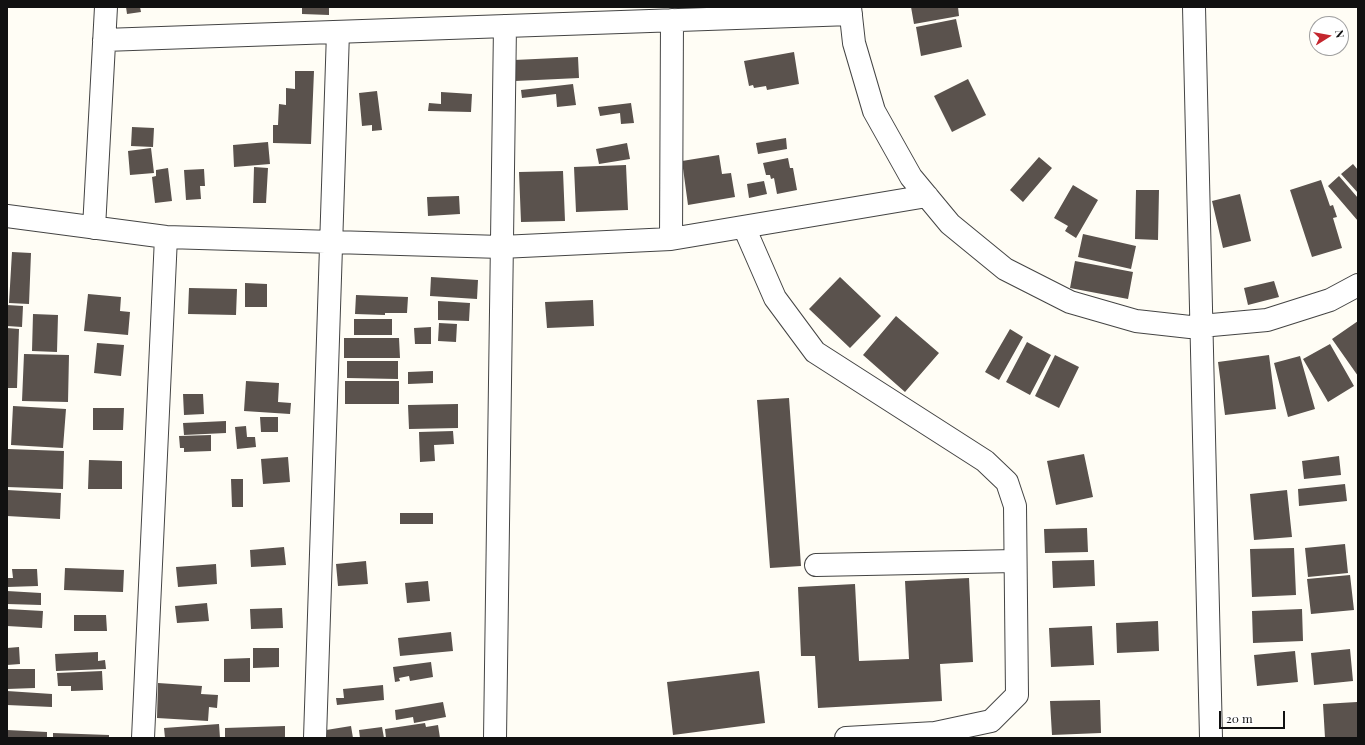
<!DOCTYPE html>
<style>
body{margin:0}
#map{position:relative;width:1365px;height:745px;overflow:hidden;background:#fffdf5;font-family:"Playfair Display",serif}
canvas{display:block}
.frame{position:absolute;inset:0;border:8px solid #111;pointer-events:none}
.north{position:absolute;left:1309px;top:16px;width:40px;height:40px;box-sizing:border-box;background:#fff;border:1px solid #a0a0a0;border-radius:50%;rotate:79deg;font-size:11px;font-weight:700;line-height:16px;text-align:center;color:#111}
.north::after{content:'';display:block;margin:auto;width:14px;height:18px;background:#c4262e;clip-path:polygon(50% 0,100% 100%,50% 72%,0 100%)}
.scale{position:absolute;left:1219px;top:711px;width:66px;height:18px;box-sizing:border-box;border:2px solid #111;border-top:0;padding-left:5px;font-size:12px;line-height:14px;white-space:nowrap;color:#111;-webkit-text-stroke:3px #fff;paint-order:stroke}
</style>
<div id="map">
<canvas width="1365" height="745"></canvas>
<div class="frame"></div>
<div class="north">N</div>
<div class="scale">20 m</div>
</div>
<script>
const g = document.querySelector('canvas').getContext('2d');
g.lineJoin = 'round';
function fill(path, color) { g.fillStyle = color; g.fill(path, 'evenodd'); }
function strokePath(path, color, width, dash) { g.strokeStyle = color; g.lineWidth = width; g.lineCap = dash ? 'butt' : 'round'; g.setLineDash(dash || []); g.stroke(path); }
fill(new Path2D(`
 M 126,7 L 140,7 L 141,12 L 127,14 Z
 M 302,7 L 329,7 L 329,15 L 302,14 Z
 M 911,7 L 958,7 L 959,16 L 914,24 Z
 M 956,19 L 962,47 L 921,56 L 916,27 Z
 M 794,52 L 799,84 L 767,90 L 766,86 L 754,88 L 753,85 L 749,86 L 744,61 Z
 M 578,57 L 579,78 L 515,81 L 514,60 Z
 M 295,71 L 314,71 L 311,144 L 273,143 L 273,125 L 278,125 L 279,104 L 286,105 L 286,88 L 295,89 Z
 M 968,79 L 986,115 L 952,132 L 934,96 Z
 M 573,84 L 576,105 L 557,107 L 556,94 L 522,98 L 521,90 Z
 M 377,91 L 382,130 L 372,131 L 372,125 L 362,126 L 359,93 Z
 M 441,92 L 472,94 L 471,112 L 428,111 L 429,103 L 441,104 Z
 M 631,103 L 634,123 L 621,124 L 620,113 L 600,116 L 598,107 Z
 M 132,127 L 154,128 L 153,147 L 131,146 Z
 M 786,138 L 787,149 L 758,154 L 756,143 Z
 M 268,142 L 270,164 L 234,167 L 233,145 Z
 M 627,143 L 630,159 L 599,164 L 596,149 Z
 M 151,148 L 154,173 L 130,175 L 128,151 Z
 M 719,155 L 722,174 L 731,173 L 735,197 L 688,205 L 682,161 Z
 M 1039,157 L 1052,168 L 1023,202 L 1010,190 Z
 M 788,158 L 790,168 L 793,168 L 797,190 L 777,194 L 774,178 L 771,179 L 770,175 L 766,175 L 763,163 Z
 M 1353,164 L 1358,170 L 1358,193 L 1341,174 Z
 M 626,165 L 628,210 L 576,212 L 574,167 Z
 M 254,167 L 268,168 L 266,203 L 253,203 Z
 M 168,168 L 172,201 L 155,203 L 152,177 L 156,176 L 156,170 Z
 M 204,169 L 205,186 L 200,186 L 201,199 L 186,200 L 184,170 Z
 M 563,171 L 565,221 L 521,222 L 519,172 Z
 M 1339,176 L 1358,198 L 1358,221 L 1328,186 Z
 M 1321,180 L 1330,206 L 1333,205 L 1337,217 L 1333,218 L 1342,248 L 1312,257 L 1290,190 Z
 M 764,181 L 767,194 L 749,198 L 747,184 Z
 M 1073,185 L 1098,200 L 1076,238 L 1065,231 L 1068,226 L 1054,218 Z
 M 1136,190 L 1159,190 L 1158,240 L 1135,239 Z
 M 1240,194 L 1251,241 L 1223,248 L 1212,201 Z
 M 459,196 L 460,214 L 428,216 L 427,197 Z
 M 1083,234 L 1136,246 L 1131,269 L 1078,257 Z
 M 12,252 L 31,253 L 29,304 L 9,303 Z
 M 1075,261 L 1133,272 L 1128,299 L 1070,288 Z
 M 431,277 L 478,280 L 477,299 L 430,296 Z
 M 840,277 L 881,316 L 850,348 L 809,309 Z
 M 1274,281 L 1279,297 L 1248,305 L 1244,288 Z
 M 245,283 L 267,284 L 267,307 L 245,307 Z
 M 189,288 L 237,289 L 236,315 L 188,314 Z
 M 88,294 L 121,297 L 120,311 L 130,312 L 128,335 L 84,331 Z
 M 356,295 L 408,297 L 407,313 L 385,313 L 385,315 L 355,314 Z
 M 593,300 L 594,326 L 547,328 L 545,302 Z
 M 438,301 L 470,303 L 469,321 L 438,320 Z
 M 7,305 L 23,306 L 22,327 L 7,326 Z
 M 33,314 L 58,315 L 57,352 L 32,351 Z
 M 896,316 L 939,353 L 905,392 L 863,355 Z
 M 354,319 L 392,319 L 392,335 L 354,335 Z
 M 1358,321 L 1358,376 L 1332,339 Z
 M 439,323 L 457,324 L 456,342 L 438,341 Z
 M 431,327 L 431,344 L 415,344 L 414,328 Z
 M 7,328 L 19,329 L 17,388 L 7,388 Z
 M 1010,329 L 1023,337 L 999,380 L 985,372 Z
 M 344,338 L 399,338 L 400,358 L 344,358 Z
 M 1027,342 L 1051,355 L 1030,395 L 1006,382 Z
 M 97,343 L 124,345 L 121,376 L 94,373 Z
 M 1330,344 L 1354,386 L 1328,402 L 1303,359 Z
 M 24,354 L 69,355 L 68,402 L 22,401 Z
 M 1055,355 L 1079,367 L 1059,408 L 1035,396 Z
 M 1269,355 L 1276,409 L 1225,415 L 1218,362 Z
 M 1300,356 L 1315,409 L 1288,417 L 1274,363 Z
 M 347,361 L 398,361 L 398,379 L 347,378 Z
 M 433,371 L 433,383 L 408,384 L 408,372 Z
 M 246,381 L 279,383 L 278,402 L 291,403 L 290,414 L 244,411 Z
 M 345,381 L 399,381 L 399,404 L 345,404 Z
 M 183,394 L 203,394 L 204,414 L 184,415 Z
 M 789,398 L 801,566 L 770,568 L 757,400 Z
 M 458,404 L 458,428 L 409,429 L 408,405 Z
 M 13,406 L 66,409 L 63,448 L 11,445 Z
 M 93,408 L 124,408 L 123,430 L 93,430 Z
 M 260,417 L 278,417 L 278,432 L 261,432 Z
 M 226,421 L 226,433 L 184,435 L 183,423 Z
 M 246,426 L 247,437 L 255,437 L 256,447 L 237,449 L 235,427 Z
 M 453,431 L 454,444 L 434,445 L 435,461 L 420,462 L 419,432 Z
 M 211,435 L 211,451 L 184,452 L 184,448 L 180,448 L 179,436 Z
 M 8,449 L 64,451 L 63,489 L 7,487 Z
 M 1084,454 L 1093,497 L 1056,505 L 1047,461 Z
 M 1339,456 L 1341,475 L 1304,479 L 1302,461 Z
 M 288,457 L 290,482 L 263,484 L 261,459 Z
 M 89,460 L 122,461 L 122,489 L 88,489 Z
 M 231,479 L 243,479 L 243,507 L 232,507 Z
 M 1345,484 L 1347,501 L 1299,506 L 1298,489 Z
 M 7,490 L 61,493 L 60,519 L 7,516 Z
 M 1287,490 L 1292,537 L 1254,540 L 1250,494 Z
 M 400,513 L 433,513 L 433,524 L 400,524 Z
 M 1087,528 L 1088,552 L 1045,553 L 1044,529 Z
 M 1345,544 L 1348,573 L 1308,577 L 1305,548 Z
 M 284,547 L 286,565 L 251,567 L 250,550 Z
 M 1294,548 L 1296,595 L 1252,597 L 1250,549 Z
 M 1094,560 L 1095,586 L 1053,588 L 1052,561 Z
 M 366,561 L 368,584 L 338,586 L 336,564 Z
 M 216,564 L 217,584 L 178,587 L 176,567 Z
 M 65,568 L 124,570 L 123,592 L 64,590 Z
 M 12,569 L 37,569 L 38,586 L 7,587 L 7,578 L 13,578 Z
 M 1350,575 L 1354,610 L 1311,614 L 1307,579 Z
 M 969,578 L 973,662 L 940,664 L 942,701 L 818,708 L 815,656 L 801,656 L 798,587 L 855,584 L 859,661 L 909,659 L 905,581 Z
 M 428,581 L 430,601 L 407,603 L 405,583 Z
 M 7,591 L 41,593 L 41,605 L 7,604 Z
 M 207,603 L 209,621 L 177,623 L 175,606 Z
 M 282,608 L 283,628 L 251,629 L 250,609 Z
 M 7,609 L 43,611 L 42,628 L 7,626 Z
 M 1302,609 L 1303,641 L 1253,643 L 1252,611 Z
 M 74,615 L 106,615 L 107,631 L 74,631 Z
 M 1158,621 L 1159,651 L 1117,653 L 1116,623 Z
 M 1092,626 L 1094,665 L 1051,667 L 1049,628 Z
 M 451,632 L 453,651 L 400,656 L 398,638 Z
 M 19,647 L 20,664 L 7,665 L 7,648 Z
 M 253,648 L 279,648 L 279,667 L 253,668 Z
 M 1350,649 L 1353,681 L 1314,685 L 1311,653 Z
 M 1295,651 L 1298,682 L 1257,686 L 1254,655 Z
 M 98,652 L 98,661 L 105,660 L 106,669 L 56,671 L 55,654 Z
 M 250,658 L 250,682 L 224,682 L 224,659 Z
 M 431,662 L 433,677 L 410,681 L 409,676 L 399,678 L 400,681 L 395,682 L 393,667 Z
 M 7,669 L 35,669 L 35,688 L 7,689 Z
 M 102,671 L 103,690 L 71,691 L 71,686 L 58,686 L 57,673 Z
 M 759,671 L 765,723 L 673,735 L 667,682 Z
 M 158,683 L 202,686 L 201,694 L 218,695 L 217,708 L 209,707 L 208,721 L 157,718 Z
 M 383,685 L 384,700 L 337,705 L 336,698 L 344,698 L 343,689 Z
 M 7,691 L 52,694 L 52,707 L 7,705 Z
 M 1100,700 L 1101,733 L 1052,735 L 1050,701 Z
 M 443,702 L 446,717 L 414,723 L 413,717 L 396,720 L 395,710 Z
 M 1357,702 L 1358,738 L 1325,738 L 1323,704 Z
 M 425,723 L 426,727 L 438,725 L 440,738 L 386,738 L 385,729 Z
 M 219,724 L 220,738 L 165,738 L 164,728 Z
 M 285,726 L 285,738 L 225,738 L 225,728 Z
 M 351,726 L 353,738 L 320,738 L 320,731 Z
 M 382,727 L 384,738 L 360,738 L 359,730 Z
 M 7,730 L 47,732 L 47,738 L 7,738 Z
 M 53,733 L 109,735 L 109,738 L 53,738 Z`), '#5a524d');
const minor = new Path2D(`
 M 850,7 L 854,43 L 874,111 L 911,177 L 950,224 L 1005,269 L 1070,302 L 1136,321 L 1190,327 L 1267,320 L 1330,300 L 1358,285
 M 1194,7 L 1211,738
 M 104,40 L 851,14
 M 7,216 L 166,237 L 501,247 L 671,239 L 927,196
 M 744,227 L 775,298 L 815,352 L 985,461 L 1007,482 L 1015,506 L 1017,695 L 991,721 L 935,733 L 846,738
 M 94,228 L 106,7
 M 671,239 L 672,20
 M 816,565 L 1015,561
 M 143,738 L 166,237
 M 315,738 L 338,32
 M 495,738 L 505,26`);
strokePath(minor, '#444', 24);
strokePath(minor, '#fff', 22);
</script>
